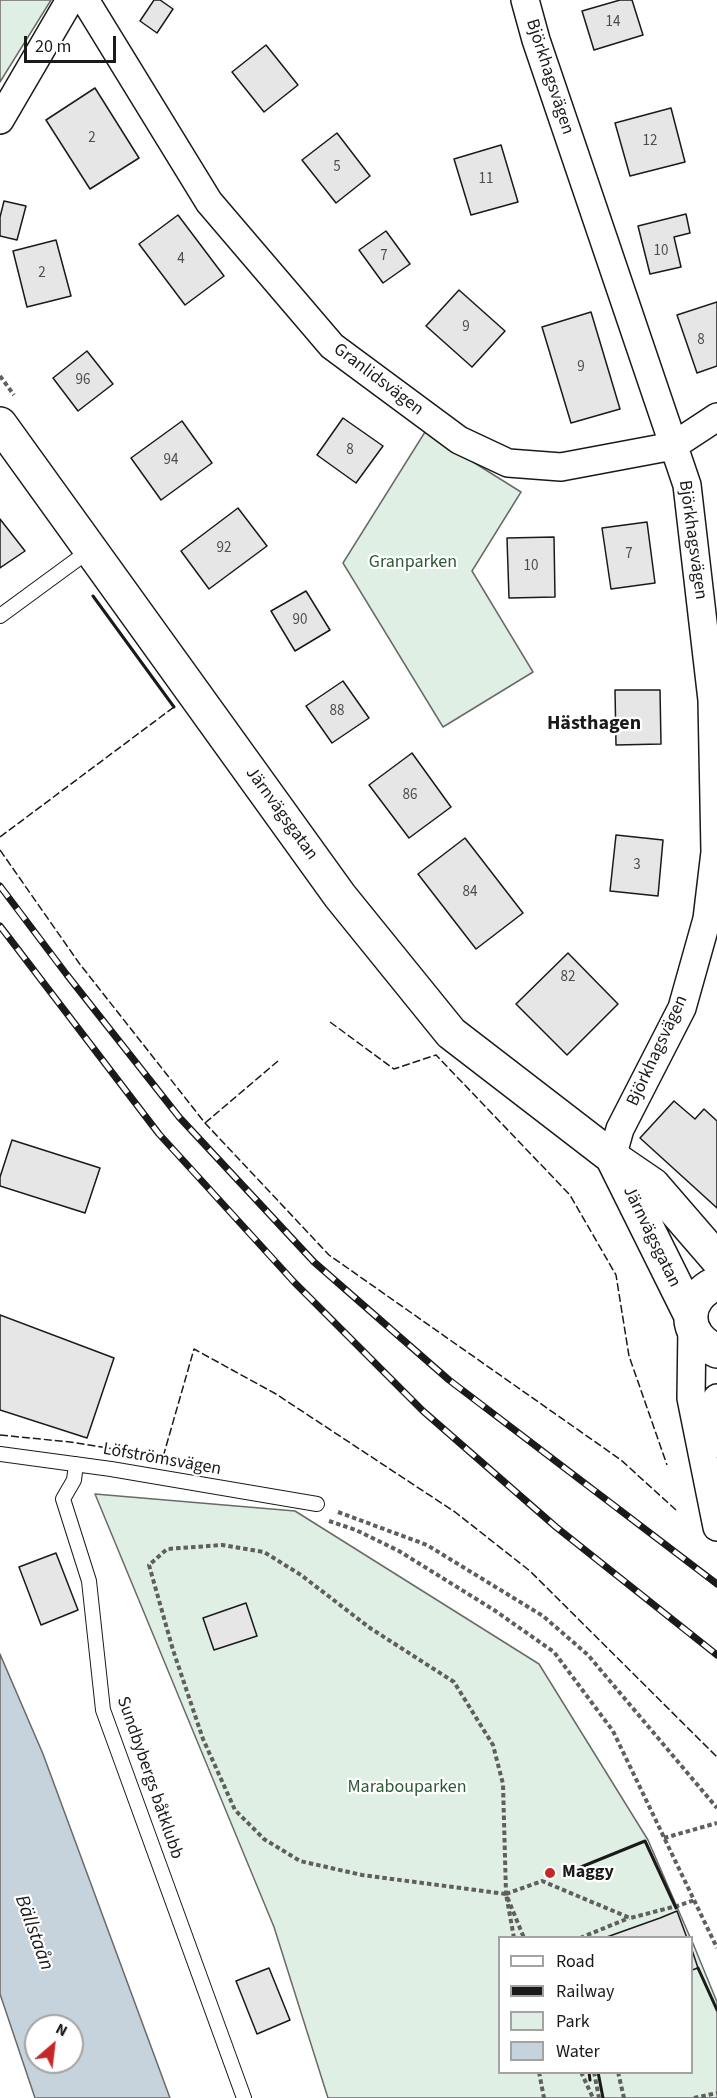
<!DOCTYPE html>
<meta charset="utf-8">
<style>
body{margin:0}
#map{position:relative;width:717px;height:2098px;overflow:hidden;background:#fff;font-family:"Source Sans 3",sans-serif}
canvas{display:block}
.legend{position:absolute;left:498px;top:1936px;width:195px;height:138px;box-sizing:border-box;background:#fff;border:2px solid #a3a3a3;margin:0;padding:8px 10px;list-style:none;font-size:18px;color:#1a1a1a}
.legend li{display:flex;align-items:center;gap:12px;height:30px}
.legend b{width:30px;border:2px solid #a3a3a3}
.north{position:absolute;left:24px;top:2014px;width:60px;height:60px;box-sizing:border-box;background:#fff;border:2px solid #a3a3a3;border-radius:50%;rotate:28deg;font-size:16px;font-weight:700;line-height:24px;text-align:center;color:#1a1a1a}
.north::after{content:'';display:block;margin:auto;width:21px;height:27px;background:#c62828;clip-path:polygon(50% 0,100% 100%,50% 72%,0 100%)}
.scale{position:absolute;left:24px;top:36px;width:92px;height:27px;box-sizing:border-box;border:3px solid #1a1a1a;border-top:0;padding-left:8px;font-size:18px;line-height:21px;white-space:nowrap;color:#1a1a1a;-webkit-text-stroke:4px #fff;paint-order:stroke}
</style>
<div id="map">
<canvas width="717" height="2098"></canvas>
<ul class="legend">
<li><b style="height:8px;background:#fff"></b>Road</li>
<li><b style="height:8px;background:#1a1a1a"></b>Railway</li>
<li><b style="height:16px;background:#e0efe3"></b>Park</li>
<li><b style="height:16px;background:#c6d2dc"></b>Water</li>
</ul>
<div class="north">N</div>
<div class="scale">20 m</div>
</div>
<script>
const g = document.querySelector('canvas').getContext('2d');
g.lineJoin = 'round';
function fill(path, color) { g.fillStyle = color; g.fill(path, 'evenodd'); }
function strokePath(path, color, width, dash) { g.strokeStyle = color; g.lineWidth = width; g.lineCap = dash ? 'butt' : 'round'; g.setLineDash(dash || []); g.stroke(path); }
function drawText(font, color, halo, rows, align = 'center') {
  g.font = font + ' "Source Sans 3",sans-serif'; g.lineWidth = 4.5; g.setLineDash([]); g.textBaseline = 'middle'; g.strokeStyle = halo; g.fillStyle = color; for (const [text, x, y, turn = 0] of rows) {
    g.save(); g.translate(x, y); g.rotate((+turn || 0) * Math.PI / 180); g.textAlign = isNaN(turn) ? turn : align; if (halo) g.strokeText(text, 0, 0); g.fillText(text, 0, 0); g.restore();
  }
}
const green = new Path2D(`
 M 0,0 L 51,0 L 0,82 Z
 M 425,432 L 521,492 L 472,571 L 533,672 L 443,727 L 343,563 Z
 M 95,1494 L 295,1511 L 539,1664 L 648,1840 L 690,1937 L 500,1938 L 500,2072 L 692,2072 L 692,1941 L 717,2002 L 717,2098 L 328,2098 L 274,1927 Z`);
fill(green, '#e0efe3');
strokePath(green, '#6a6a6a', 1.5);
const water = new Path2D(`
 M 0,1654 L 43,1754 L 170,2098 L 35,2098 L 0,1994 ZM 36,2026 L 72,2026 L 72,2062 L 36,2062 Z`);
fill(water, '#c6d2dc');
strokePath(water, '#6a6a6a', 1.5);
const building = new Path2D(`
 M 154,0 L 160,0 L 173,9 L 157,33 L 140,21 Z
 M 620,0 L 632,0 L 643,35 L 594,50 L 582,11 Z
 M 266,45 L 298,85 L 264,112 L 232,72 Z
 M 95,88 L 139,158 L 90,189 L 46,120 Z
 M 671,108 L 685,162 L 630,176 L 615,123 Z
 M 337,133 L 370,176 L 336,203 L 302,160 Z
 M 501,145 L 518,202 L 471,215 L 454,159 Z
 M 4,201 L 26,206 L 17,240 L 0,236 L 0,217 Z
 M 686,214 L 690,233 L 674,237 L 681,267 L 650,274 L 638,226 Z
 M 178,215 L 224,276 L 185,305 L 139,244 Z
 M 386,231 L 410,264 L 383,283 L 359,250 Z
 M 56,240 L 71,296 L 27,307 L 13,251 Z
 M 459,290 L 505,331 L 472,367 L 426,326 Z
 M 717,302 L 717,366 L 697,373 L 677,315 Z
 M 591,312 L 620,409 L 571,423 L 542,327 Z
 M 87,351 L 113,384 L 78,411 L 53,378 Z
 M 343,418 L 383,446 L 356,483 L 317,455 Z
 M 182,421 L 212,463 L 161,500 L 131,458 Z
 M 238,508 L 267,546 L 209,589 L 181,551 Z
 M 0,519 L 25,551 L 0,568 Z
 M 647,522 L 655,583 L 611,589 L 602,528 Z
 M 554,537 L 555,597 L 509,598 L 507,538 Z
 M 306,591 L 330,630 L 295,651 L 271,611 Z
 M 343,681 L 369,718 L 332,743 L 306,706 Z
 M 615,690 L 660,690 L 661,744 L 616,745 Z
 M 412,753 L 451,807 L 409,838 L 369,785 Z
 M 616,835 L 663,840 L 658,896 L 610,891 Z
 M 465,838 L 523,913 L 476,949 L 418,874 Z
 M 568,953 L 618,1004 L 567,1055 L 516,1004 Z
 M 674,1101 L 695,1119 L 704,1109 L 717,1121 L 717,1208 L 640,1138 Z
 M 12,1140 L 100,1168 L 85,1213 L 0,1186 L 0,1177 Z
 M 0,1315 L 114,1358 L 87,1438 L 0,1410 Z
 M 56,1553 L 78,1610 L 41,1625 L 19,1567 Z
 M 246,1603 L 257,1636 L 214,1650 L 203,1618 Z
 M 677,1911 L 687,1938 L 604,1938 L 660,1918 Z
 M 692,1950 L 698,1968 L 692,1970 Z
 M 269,1968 L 290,2020 L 257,2034 L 236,1981 Z`);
fill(building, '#e6e6e6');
strokePath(building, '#1a1a1a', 1.5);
const lane = new Path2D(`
 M 0,616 L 90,550
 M 0,1454 L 111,1469 L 317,1504
 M 76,1464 L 74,1480 L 63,1499 L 89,1581 L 103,1710 L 244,2098`);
const street = new Path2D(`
 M 85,0 L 209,202 L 332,346 L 459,440 L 508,463 L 561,467 L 673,446 L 717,417
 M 525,0 L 536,40 L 687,485 L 712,700 L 715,852 L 707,919 L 682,1008 L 620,1129 L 612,1157
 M 0,120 L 70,0
 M 692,1327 L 691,1398 L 717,1527
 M 706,1449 L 717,1398`);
const secondary = new Path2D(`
 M 0,424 L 340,896 L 451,1033 L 612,1157 L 653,1185 L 717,1259
 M 613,1159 L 691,1316
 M 717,1283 C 682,1298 682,1336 717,1351`);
strokePath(lane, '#1a1a1a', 16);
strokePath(street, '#1a1a1a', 30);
strokePath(secondary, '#1a1a1a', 36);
strokePath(new Path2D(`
 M 0,376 L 14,395
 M 338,1512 L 427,1545 L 543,1616 L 588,1655 L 717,1808
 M 329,1521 L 356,1530 L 399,1551 L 494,1610 L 554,1652 L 613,1731 L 717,1948
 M 664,1838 L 717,1823
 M 506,1894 L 542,1881 L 630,1918 L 677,1906 L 695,1900
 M 514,1938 L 506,1894 L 362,1875 L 300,1861 L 264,1839 L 235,1810 L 203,1739 L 173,1650 L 149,1565 L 167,1549 L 222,1545 L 264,1552 L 301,1575 L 370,1628 L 454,1682 L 493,1745 L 503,1784 L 506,1894 L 524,1938
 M 580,1938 L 629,1918
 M 539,2072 L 544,2098
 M 581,2072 L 593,2098
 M 594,2072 L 599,2098
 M 618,2072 L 624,2098
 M 694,2098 L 717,2093`), '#5f5f5f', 4, [4.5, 3]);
strokePath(lane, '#fff', 14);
strokePath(street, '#fff', 27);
strokePath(secondary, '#fff', 33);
const rail = new Path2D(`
 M 0,886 L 67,975 L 179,1117 L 314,1262 L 449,1380 L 717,1584
 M 0,926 L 159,1134 L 294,1282 L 423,1411 L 556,1527 L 717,1655`);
strokePath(rail, '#1a1a1a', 7);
strokePath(rail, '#fff', 4.5, [14]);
strokePath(new Path2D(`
 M 0,837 L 174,707
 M 0,850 L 79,963 L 205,1123 L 329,1255 L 621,1460 L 676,1510
 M 330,1022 L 394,1069 L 436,1055 L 570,1195 L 616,1275 L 629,1356 L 667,1465
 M 205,1123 L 278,1061
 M 0,1435 L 70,1442 L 163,1457 L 194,1349 L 276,1394 L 455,1512 L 530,1571 L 717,1757`), '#1a1a1a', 1.5, [8, 3]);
strokePath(new Path2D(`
 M 93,596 L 174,707
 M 576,1869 L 645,1841 L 676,1908
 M 698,1968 L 717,2010
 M 589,2072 L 590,2080
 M 598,2072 L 603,2098`), '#1a1a1a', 3);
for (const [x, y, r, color] of [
 [550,1873,6,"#c62828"]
]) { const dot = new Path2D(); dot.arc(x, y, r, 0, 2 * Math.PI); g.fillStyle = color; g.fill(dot); strokePath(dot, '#fff', 2); }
drawText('15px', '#4d4d4d', null, [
 ["14",613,23],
 ["2",92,139],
 ["12",650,142],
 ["5",337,168],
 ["11",486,180],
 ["10",661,252],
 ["7",384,257],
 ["4",181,260],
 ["2",42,274],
 ["9",466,328],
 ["8",701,341],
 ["9",581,368],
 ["96",83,381],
 ["8",350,451],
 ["94",171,461],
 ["92",224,549],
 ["7",629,555],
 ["10",531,567],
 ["90",300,621],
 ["88",337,712],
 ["86",410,796],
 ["3",637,866],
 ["84",470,893],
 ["82",568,978]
]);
drawText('18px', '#1a1a1a', '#fff', [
 ["Björkhagsvägen",549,77,72],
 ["Granlidsvägen",378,380,37],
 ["Björkhagsvägen",692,540,82],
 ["Järnvägsgatan",281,814,54],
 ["Björkhagsvägen",658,1051,-65],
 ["Järnvägsgatan",651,1237,64],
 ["Löfströmsvägen",162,1460,10],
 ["Sundbybergs båtklubb",149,1778,71]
]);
drawText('18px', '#2b5a34', '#fff', [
 ["Granparken",413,563],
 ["Marabouparken",407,1788]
]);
drawText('bold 18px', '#1a1a1a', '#fff', [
 ["Maggy",562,1873]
], 'left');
drawText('bold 20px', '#1a1a1a', '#fff', [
 ["Hästhagen",594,725]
]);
drawText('italic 20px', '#1a1a1a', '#fff', [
 ["Bällstaån",33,1933,70]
]);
</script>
